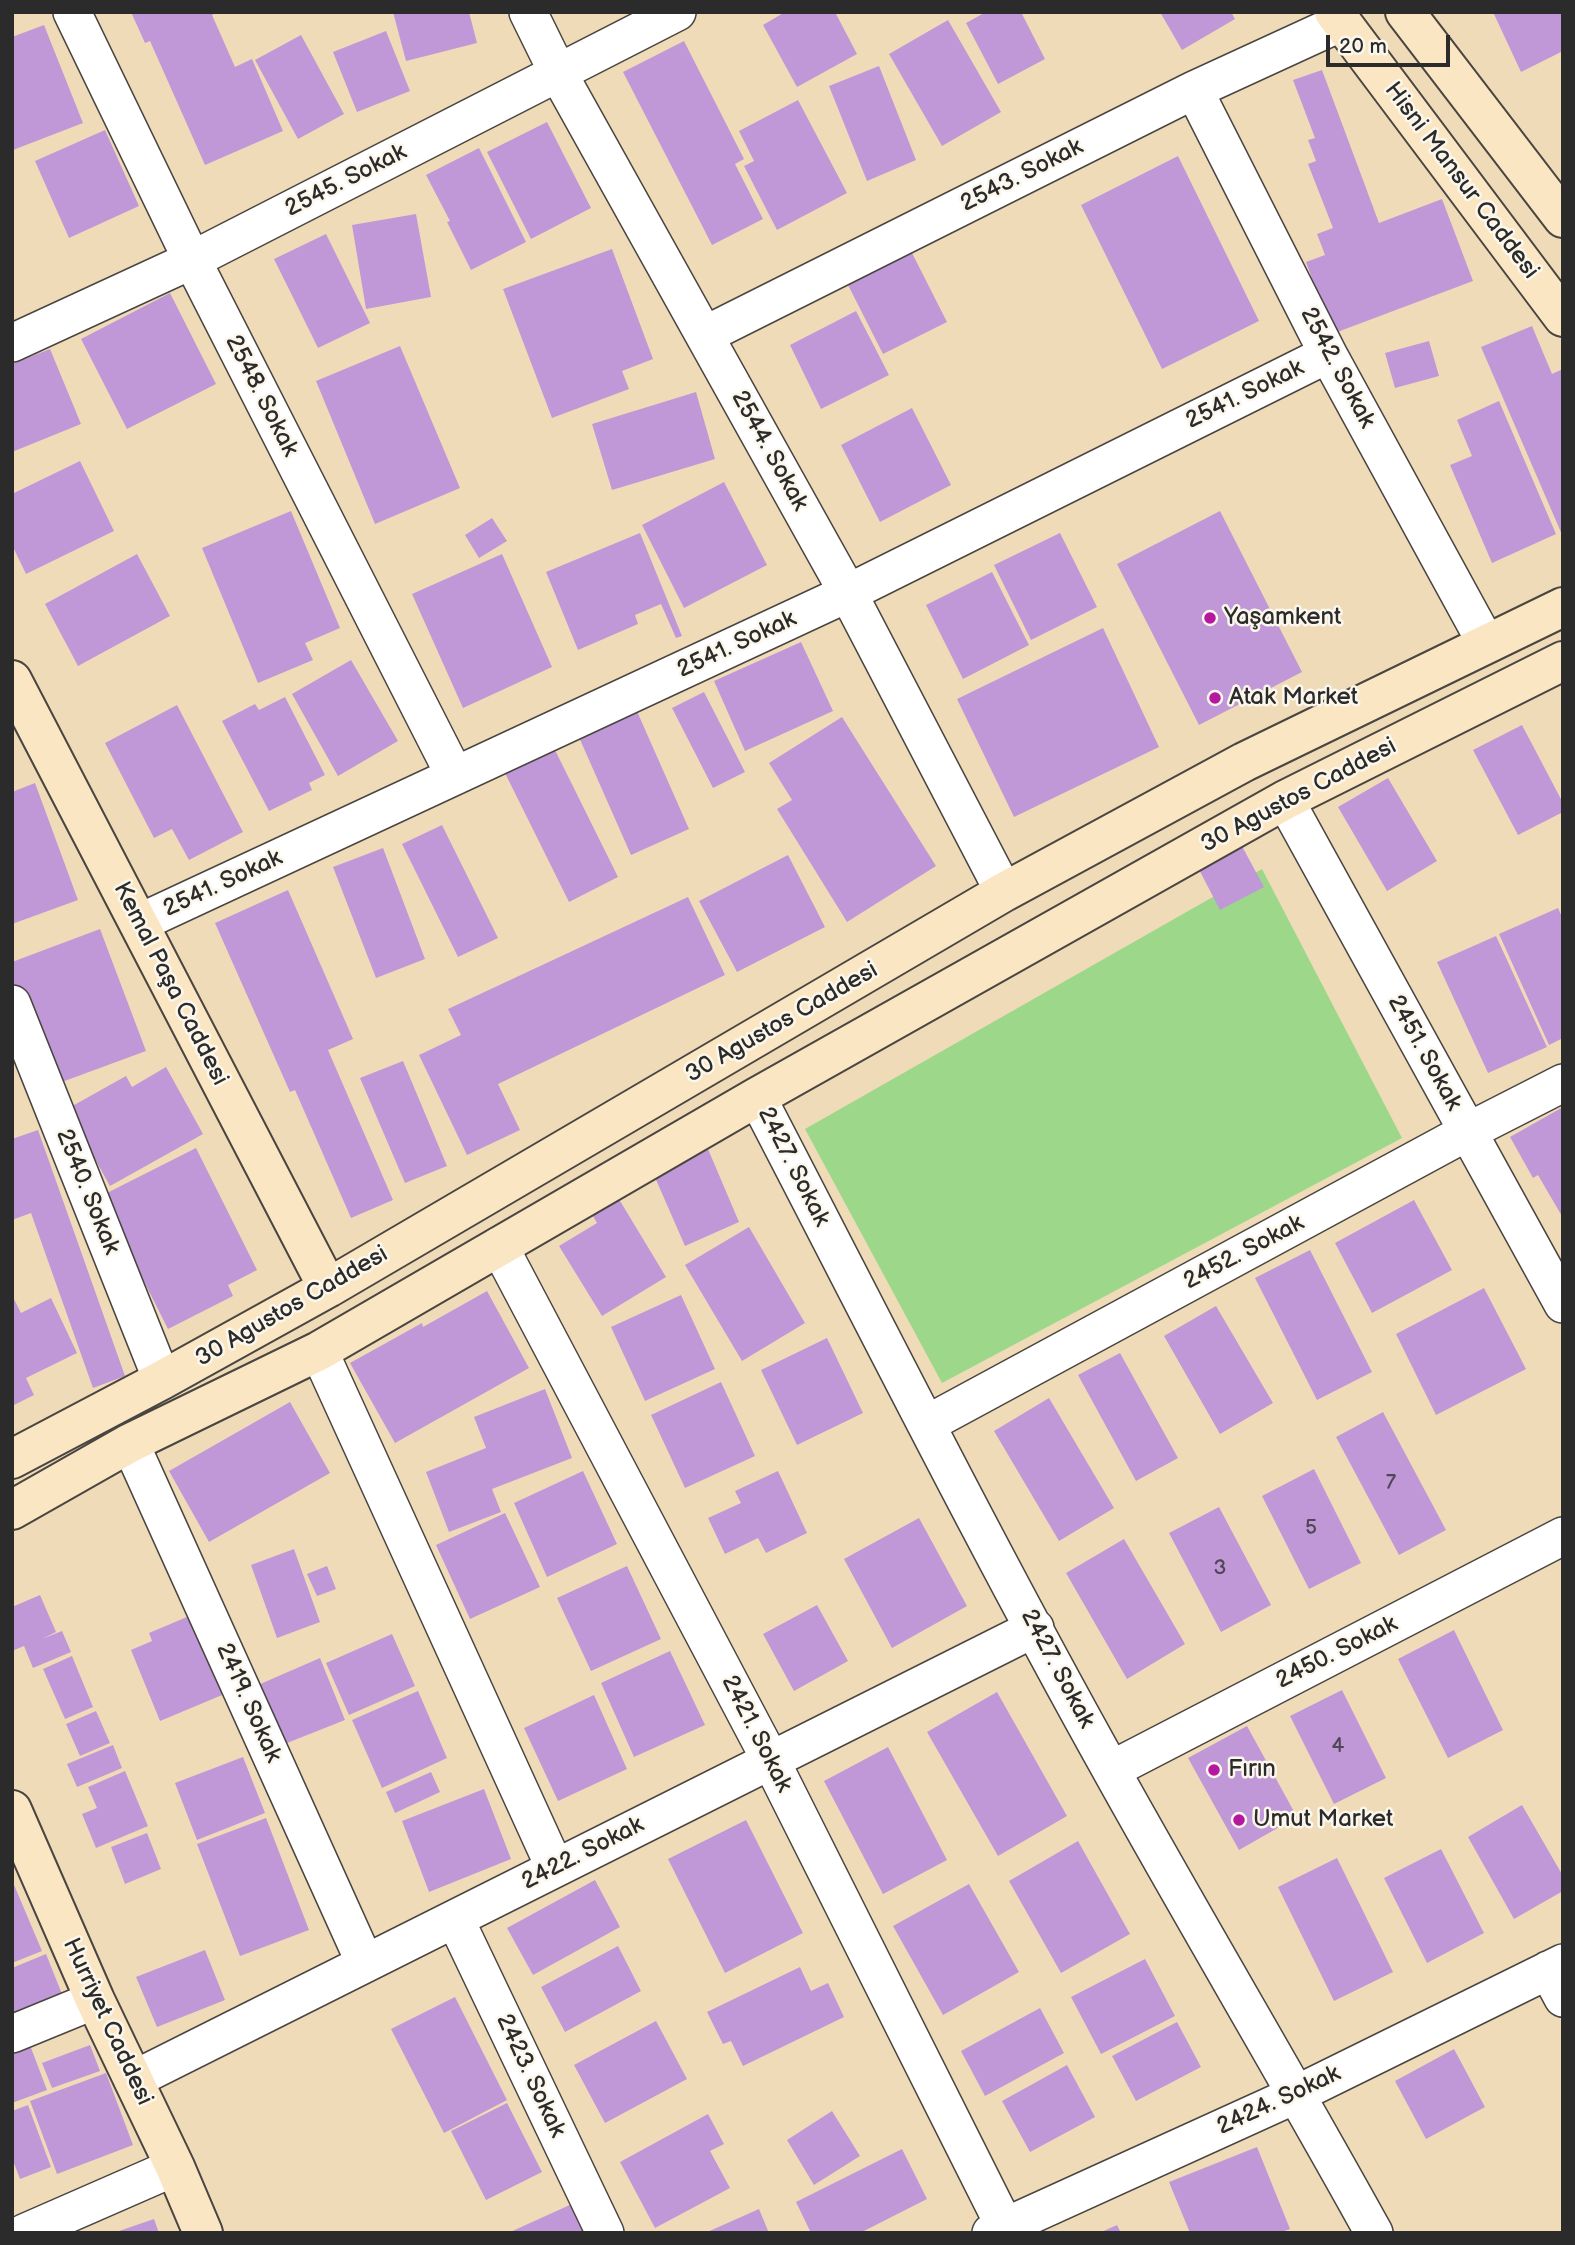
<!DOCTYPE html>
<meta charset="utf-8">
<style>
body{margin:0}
#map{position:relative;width:1575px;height:2245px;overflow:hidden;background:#f0dbb9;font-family:"Balsamiq Sans",sans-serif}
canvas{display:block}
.frame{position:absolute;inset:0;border:14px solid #2b2b2b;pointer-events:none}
.scale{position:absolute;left:1326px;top:35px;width:124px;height:32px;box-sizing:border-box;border:4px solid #2b2b2b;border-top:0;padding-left:9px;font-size:21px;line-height:24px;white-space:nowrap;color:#2b2b2b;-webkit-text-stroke:5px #fbf7ec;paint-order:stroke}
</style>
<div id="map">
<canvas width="1575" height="2245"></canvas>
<div class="frame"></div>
<div class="scale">20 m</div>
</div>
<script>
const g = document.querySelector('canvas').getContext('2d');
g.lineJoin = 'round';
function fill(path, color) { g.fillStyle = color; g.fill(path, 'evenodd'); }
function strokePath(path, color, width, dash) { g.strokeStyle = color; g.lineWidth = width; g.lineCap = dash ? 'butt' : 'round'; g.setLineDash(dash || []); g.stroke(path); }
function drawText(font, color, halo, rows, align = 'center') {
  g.font = font + ' "Balsamiq Sans",sans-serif'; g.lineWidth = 5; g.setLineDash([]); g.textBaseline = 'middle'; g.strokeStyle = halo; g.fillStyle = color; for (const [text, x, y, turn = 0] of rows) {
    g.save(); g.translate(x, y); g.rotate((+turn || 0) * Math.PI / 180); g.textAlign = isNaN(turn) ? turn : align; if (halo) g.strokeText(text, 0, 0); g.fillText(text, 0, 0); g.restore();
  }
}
fill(new Path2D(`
 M 1262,869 L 1402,1138 L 942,1383 L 805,1129 Z`), '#9dd78a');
fill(new Path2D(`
 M 131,12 L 218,12 L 212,15 L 235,67 L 252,59 L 283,131 L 205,165 L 150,41 L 145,43 Z
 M 393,12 L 469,12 L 477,43 L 406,61 Z
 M 785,12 L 835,12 L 857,54 L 797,87 L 763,25 Z
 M 986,12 L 1021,12 L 1045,59 L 998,84 L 966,23 Z
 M 1160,12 L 1231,12 L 1235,19 L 1182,50 Z
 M 1493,12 L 1563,12 L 1563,51 L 1521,72 Z
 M 948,20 L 1001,112 L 942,146 L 889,54 Z
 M 44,25 L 83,123 L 13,150 L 12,37 Z
 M 386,31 L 410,91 L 357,112 L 333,52 Z
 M 301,35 L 344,114 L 298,139 L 255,60 Z
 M 684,41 L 744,159 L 735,164 L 763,219 L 712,245 L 623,72 Z
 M 879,66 L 916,160 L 867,181 L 829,86 Z
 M 1322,70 L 1379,223 L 1442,199 L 1473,281 L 1332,334 L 1306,262 L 1325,255 L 1317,234 L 1333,228 L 1308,164 L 1316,161 L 1308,140 L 1315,138 L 1293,80 Z
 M 798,100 L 847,193 L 777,230 L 744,166 L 754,161 L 739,131 Z
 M 547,122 L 591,208 L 531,239 L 487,152 Z
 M 105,130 L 139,206 L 69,238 L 35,161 Z
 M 479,148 L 526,242 L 471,270 L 447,222 L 450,221 L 426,175 Z
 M 1178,156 L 1259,321 L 1162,369 L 1081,205 Z
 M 416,214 L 431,297 L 366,309 L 352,225 Z
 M 326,234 L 370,323 L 318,348 L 274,259 Z
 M 612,249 L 653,359 L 622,371 L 629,389 L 552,418 L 503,289 Z
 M 910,249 L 947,322 L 883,354 L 846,281 Z
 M 170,293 L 216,384 L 127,429 L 81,339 Z
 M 856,311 L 889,375 L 821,409 L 790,345 Z
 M 1532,326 L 1552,374 L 1563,369 L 1563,537 L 1481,347 Z
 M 1429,341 L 1439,376 L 1395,388 L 1385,353 Z
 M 400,346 L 460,488 L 375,524 L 316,381 Z
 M 50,349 L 81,424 L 12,452 L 12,364 Z
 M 696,392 L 715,459 L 612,490 L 592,424 Z
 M 1499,401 L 1556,534 L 1492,563 L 1450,465 L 1472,456 L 1457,420 Z
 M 912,408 L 951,485 L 880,522 L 841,445 Z
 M 80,461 L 114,531 L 26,574 L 12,545 L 12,494 Z
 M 724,482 L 767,565 L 684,608 L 642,525 Z
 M 291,511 L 340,628 L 305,643 L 313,660 L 258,683 L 202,548 Z
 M 1220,511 L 1302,672 L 1199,725 L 1117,564 Z
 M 492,518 L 507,541 L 479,558 L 465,535 Z
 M 640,533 L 682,636 L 676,638 L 661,604 L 635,615 L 638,624 L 578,650 L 546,572 Z
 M 1060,533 L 1097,607 L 1031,640 L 994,565 Z
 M 137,554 L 170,616 L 78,666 L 45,604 Z
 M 502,554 L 552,667 L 463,708 L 412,594 Z
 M 992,572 L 1029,645 L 963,679 L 926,605 Z
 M 1103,628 L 1159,747 L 1014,817 L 957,699 Z
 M 801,642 L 833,711 L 745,751 L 714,681 Z
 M 351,660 L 398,741 L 338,776 L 292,694 Z
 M 704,692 L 745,772 L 713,788 L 672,708 Z
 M 285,697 L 325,775 L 309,783 L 312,790 L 269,811 L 222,721 L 255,704 L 259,710 Z
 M 632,700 L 689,829 L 631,855 L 574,726 Z
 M 177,705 L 243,832 L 189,860 L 172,829 L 154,838 L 105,743 Z
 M 842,717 L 936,866 L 847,922 L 777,809 L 792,800 L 769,763 Z
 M 1522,725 L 1563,803 L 1563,812 L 1518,835 L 1473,750 Z
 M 553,746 L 618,877 L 569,902 L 504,771 Z
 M 1388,778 L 1437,861 L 1387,891 L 1338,807 Z
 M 35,783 L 78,900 L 12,924 L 12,792 Z
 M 442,825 L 498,938 L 458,957 L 402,844 Z
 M 1236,835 L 1264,887 L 1220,910 L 1193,858 Z
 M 383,848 L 425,959 L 376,978 L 333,867 Z
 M 788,855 L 825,927 L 737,972 L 699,901 Z
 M 288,890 L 353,1039 L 328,1050 L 393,1200 L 351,1218 L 295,1090 L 290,1092 L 215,923 Z
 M 688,897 L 725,975 L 498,1084 L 520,1130 L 467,1155 L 419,1055 L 461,1035 L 448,1009 Z
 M 1558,908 L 1563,919 L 1563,1038 L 1549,1045 L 1499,934 Z
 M 100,929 L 146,1051 L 51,1086 L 12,982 L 12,962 Z
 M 1496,936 L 1547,1047 L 1488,1073 L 1437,962 Z
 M 403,1061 L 447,1166 L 405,1183 L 360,1078 Z
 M 166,1067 L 203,1134 L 110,1186 L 67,1109 L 126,1076 L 132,1087 Z
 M 1563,1107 L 1563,1218 L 1538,1175 L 1533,1178 L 1510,1137 Z
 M 38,1130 L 125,1376 L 93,1388 L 31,1213 L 12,1220 L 12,1139 Z
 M 705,1142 L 739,1222 L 685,1246 L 650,1166 Z
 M 196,1148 L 257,1270 L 228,1285 L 233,1296 L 168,1329 L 101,1196 Z
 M 611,1186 L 666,1277 L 602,1316 L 559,1246 L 597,1223 L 585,1202 Z
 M 1414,1200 L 1452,1270 L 1372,1313 L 1335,1243 Z
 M 749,1227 L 805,1323 L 742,1361 L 685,1265 Z
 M 1310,1250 L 1372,1372 L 1317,1400 L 1255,1278 Z
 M 1484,1288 L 1526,1369 L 1436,1415 L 1396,1334 Z
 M 487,1291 L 529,1368 L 395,1443 L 350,1363 L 422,1323 L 423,1327 Z
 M 12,1295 L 21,1313 L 51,1298 L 77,1353 L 26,1378 L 34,1395 L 12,1406 Z
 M 681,1295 L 715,1369 L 645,1401 L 611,1327 Z
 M 1216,1306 L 1273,1403 L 1220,1434 L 1164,1336 Z
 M 827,1338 L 863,1413 L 797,1445 L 761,1370 Z
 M 1120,1353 L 1178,1458 L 1136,1481 L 1078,1375 Z
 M 721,1382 L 755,1456 L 685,1488 L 651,1415 Z
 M 545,1389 L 572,1458 L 492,1489 L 501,1512 L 449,1532 L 426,1472 L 486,1448 L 474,1417 Z
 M 1049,1398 L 1114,1508 L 1059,1541 L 994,1431 Z
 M 290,1402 L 330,1473 L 209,1542 L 169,1471 Z
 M 1383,1412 L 1446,1530 L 1399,1555 L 1336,1437 Z
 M 1314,1469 L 1361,1563 L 1309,1589 L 1262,1496 Z
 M 583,1471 L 617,1544 L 547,1577 L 514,1503 Z
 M 778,1471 L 807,1533 L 766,1553 L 758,1538 L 725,1554 L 708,1518 L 741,1503 L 735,1491 Z
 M 1219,1507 L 1271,1605 L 1221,1632 L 1169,1533 Z
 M 505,1513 L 540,1587 L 470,1619 L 436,1545 Z
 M 919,1518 L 967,1606 L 892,1648 L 844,1559 Z
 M 1124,1539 L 1185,1644 L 1127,1679 L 1066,1573 Z
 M 294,1549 L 320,1622 L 277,1638 L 251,1565 Z
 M 327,1566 L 336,1589 L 317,1596 L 307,1574 Z
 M 627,1566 L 661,1639 L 591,1671 L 557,1598 Z
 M 40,1595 L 56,1632 L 42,1639 L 62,1631 L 71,1652 L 33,1668 L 24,1646 L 12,1651 L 12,1607 Z
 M 817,1605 L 848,1661 L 794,1691 L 763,1634 Z
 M 194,1614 L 227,1693 L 160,1721 L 131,1650 L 152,1641 L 149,1633 Z
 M 1454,1630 L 1503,1730 L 1448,1758 L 1398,1659 Z
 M 392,1634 L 415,1686 L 349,1715 L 326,1663 Z
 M 670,1651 L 705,1725 L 634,1757 L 601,1683 Z
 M 72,1656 L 93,1707 L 65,1719 L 43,1669 Z
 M 320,1658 L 345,1720 L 282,1745 L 258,1685 Z
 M 1342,1690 L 1386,1778 L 1334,1804 L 1290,1716 Z
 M 418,1691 L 447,1758 L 382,1788 L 352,1720 Z
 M 997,1692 L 1067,1816 L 998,1856 L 927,1732 Z
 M 594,1695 L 627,1769 L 558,1801 L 524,1728 Z
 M 96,1711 L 110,1743 L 80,1756 L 66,1724 Z
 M 1247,1726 L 1297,1817 L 1239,1850 L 1188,1758 Z
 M 113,1745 L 122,1768 L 77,1787 L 67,1764 Z
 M 888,1747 L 947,1860 L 883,1894 L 824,1781 Z
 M 243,1757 L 265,1813 L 197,1840 L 175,1783 Z
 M 125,1771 L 148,1826 L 96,1848 L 82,1814 L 97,1808 L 88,1787 Z
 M 431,1772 L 440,1792 L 395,1813 L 386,1792 Z
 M 484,1789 L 511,1859 L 429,1892 L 402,1821 Z
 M 1522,1805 L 1563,1876 L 1563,1891 L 1514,1919 L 1468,1837 Z
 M 266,1818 L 309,1930 L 240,1956 L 197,1844 Z
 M 746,1820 L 803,1933 L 725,1973 L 668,1859 Z
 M 147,1833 L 161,1869 L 125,1884 L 111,1847 Z
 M 1078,1841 L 1130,1934 L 1061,1973 L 1009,1881 Z
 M 1441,1849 L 1484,1933 L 1427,1963 L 1384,1878 Z
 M 1337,1858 L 1393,1972 L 1334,2001 L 1278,1887 Z
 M 12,1880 L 42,1951 L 12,1963 Z
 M 595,1880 L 620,1927 L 533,1975 L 507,1928 Z
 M 969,1884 L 1019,1972 L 943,2015 L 893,1926 Z
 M 618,1946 L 641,1991 L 565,2032 L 541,1987 Z
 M 205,1950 L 225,2000 L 157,2027 L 136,1977 Z
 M 46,1954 L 62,1994 L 12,2014 L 12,1968 Z
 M 1145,1959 L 1175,2016 L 1101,2054 L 1071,1997 Z
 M 800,1967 L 811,1991 L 828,1983 L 844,2017 L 743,2066 L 731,2041 L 723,2044 L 707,2012 Z
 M 455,1997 L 507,2100 L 444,2133 L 391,2029 Z
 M 1040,2008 L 1064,2053 L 985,2096 L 961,2051 Z
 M 656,2021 L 687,2079 L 605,2123 L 574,2065 Z
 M 1177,2022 L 1201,2067 L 1136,2101 L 1112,2056 Z
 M 28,2040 L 47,2090 L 12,2103 L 12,2046 Z
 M 90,2045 L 100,2071 L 52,2088 L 42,2063 Z
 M 1454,2049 L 1485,2107 L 1426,2139 L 1395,2081 Z
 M 1067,2065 L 1095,2117 L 1030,2152 L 1002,2101 Z
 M 106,2073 L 133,2145 L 57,2174 L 30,2101 Z
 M 507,2103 L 542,2172 L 486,2200 L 451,2131 Z
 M 28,2105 L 51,2167 L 20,2179 L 12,2158 L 12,2111 Z
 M 832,2111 L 860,2156 L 814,2185 L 787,2140 Z
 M 708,2114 L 724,2144 L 710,2151 L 730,2188 L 655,2228 L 620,2162 Z
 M 1257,2147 L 1290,2229 L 1279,2233 L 1190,2233 L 1169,2182 Z
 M 902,2149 L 927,2199 L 860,2233 L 811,2233 L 796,2202 Z
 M 572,2204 L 586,2233 L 508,2233 Z
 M 759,2209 L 769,2233 L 705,2233 Z
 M 154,2219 L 159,2233 L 116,2233 L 116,2232 Z
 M 1117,2225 L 1121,2233 L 1099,2233 Z`), '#c098d7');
const street = new Path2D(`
 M 72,12 L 192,260 L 455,776
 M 528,12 L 558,73 L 848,593 L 1004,892
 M 1194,90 L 1328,354 L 1486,643
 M 705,335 L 1194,90 L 1342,22
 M 12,343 L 192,260 L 677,12
 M 1285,800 L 1563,1304
 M 139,923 L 848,593 L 1328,354
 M 12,1004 L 162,1380
 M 757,1097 C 874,1322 987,1548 1111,1770 C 1197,1925 1288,2077 1374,2233
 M 499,1246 L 771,1761 L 1005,2227
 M 319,1351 L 555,1868
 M 927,1424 L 1467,1132 L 1563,1083
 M 130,1443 L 365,1963
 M 1111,1770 L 1563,1536
 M 455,1919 L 605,2233
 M 1548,1970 L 1563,1998
 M 12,2034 L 95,2000
 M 133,2080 L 1035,1628
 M 24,2233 L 175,2167
 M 991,2233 L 1297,2094 L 1563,1963`);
const secondary = new Path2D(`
 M 1334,12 L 1563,317
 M 1405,12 L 1563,218
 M 12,680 L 328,1288
 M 12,1459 L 162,1380 L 328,1288 L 1004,892 L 1244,762 L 1563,607
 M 12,1510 L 130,1443 L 319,1351 L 757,1097 L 1285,800 L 1563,661
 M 12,1810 L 95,2000 L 175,2167 L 203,2233`);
strokePath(street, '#494540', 40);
strokePath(secondary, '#494540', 42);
strokePath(street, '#fff', 37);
strokePath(secondary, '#fbe6c3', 38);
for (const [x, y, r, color] of [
 [1210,618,7,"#b5179e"],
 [1215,698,7,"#b5179e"],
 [1214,1770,7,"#b5179e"],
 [1239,1820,7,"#b5179e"]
]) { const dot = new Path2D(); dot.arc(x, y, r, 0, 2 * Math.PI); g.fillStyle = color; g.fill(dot); strokePath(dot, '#fbf7ec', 2.5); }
drawText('21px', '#504656', null, [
 ["7",1391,1484],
 ["5",1311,1529],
 ["3",1220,1569],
 ["4",1338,1747]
]);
drawText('24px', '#2b2b2b', '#fbf7ec', [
 ["2543. Sokak",1022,176,-27],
 ["2545. Sokak",346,181,-27],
 ["Hisni Mansur Caddesi",1461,181,53],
 ["2542. Sokak",1337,368,62],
 ["2541. Sokak",1245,395,-26],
 ["2548. Sokak",261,396,63],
 ["2544. Sokak",769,451,61],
 ["2541. Sokak",737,645,-25],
 ["30 Agustos Caddesi",1299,796,-28],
 ["2541. Sokak",223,884,-25],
 ["Kemal Paşa Caddesi",170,984,63],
 ["30 Agustos Caddesi",782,1023,-30],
 ["2451. Sokak",1424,1053,61],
 ["2427. Sokak",793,1167,63],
 ["2540. Sokak",87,1192,68],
 ["2452. Sokak",1244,1253,-28],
 ["30 Agustos Caddesi",292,1307,-30],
 ["2450. Sokak",1337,1653,-27],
 ["2427. Sokak",1057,1669,62],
 ["2419. Sokak",248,1703,66],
 ["2421. Sokak",756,1734,63],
 ["2422. Sokak",583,1854,-27],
 ["Hurriyet Caddesi",107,2022,65],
 ["2423. Sokak",530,2076,65],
 ["2424. Sokak",1279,2101,-25]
]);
drawText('24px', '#2b2b2b', '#fbf7ec', [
 ["Yaşamkent",1224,618],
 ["Atak Market",1229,698],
 ["Fırın",1228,1770],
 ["Umut Market",1253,1820]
], 'left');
</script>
